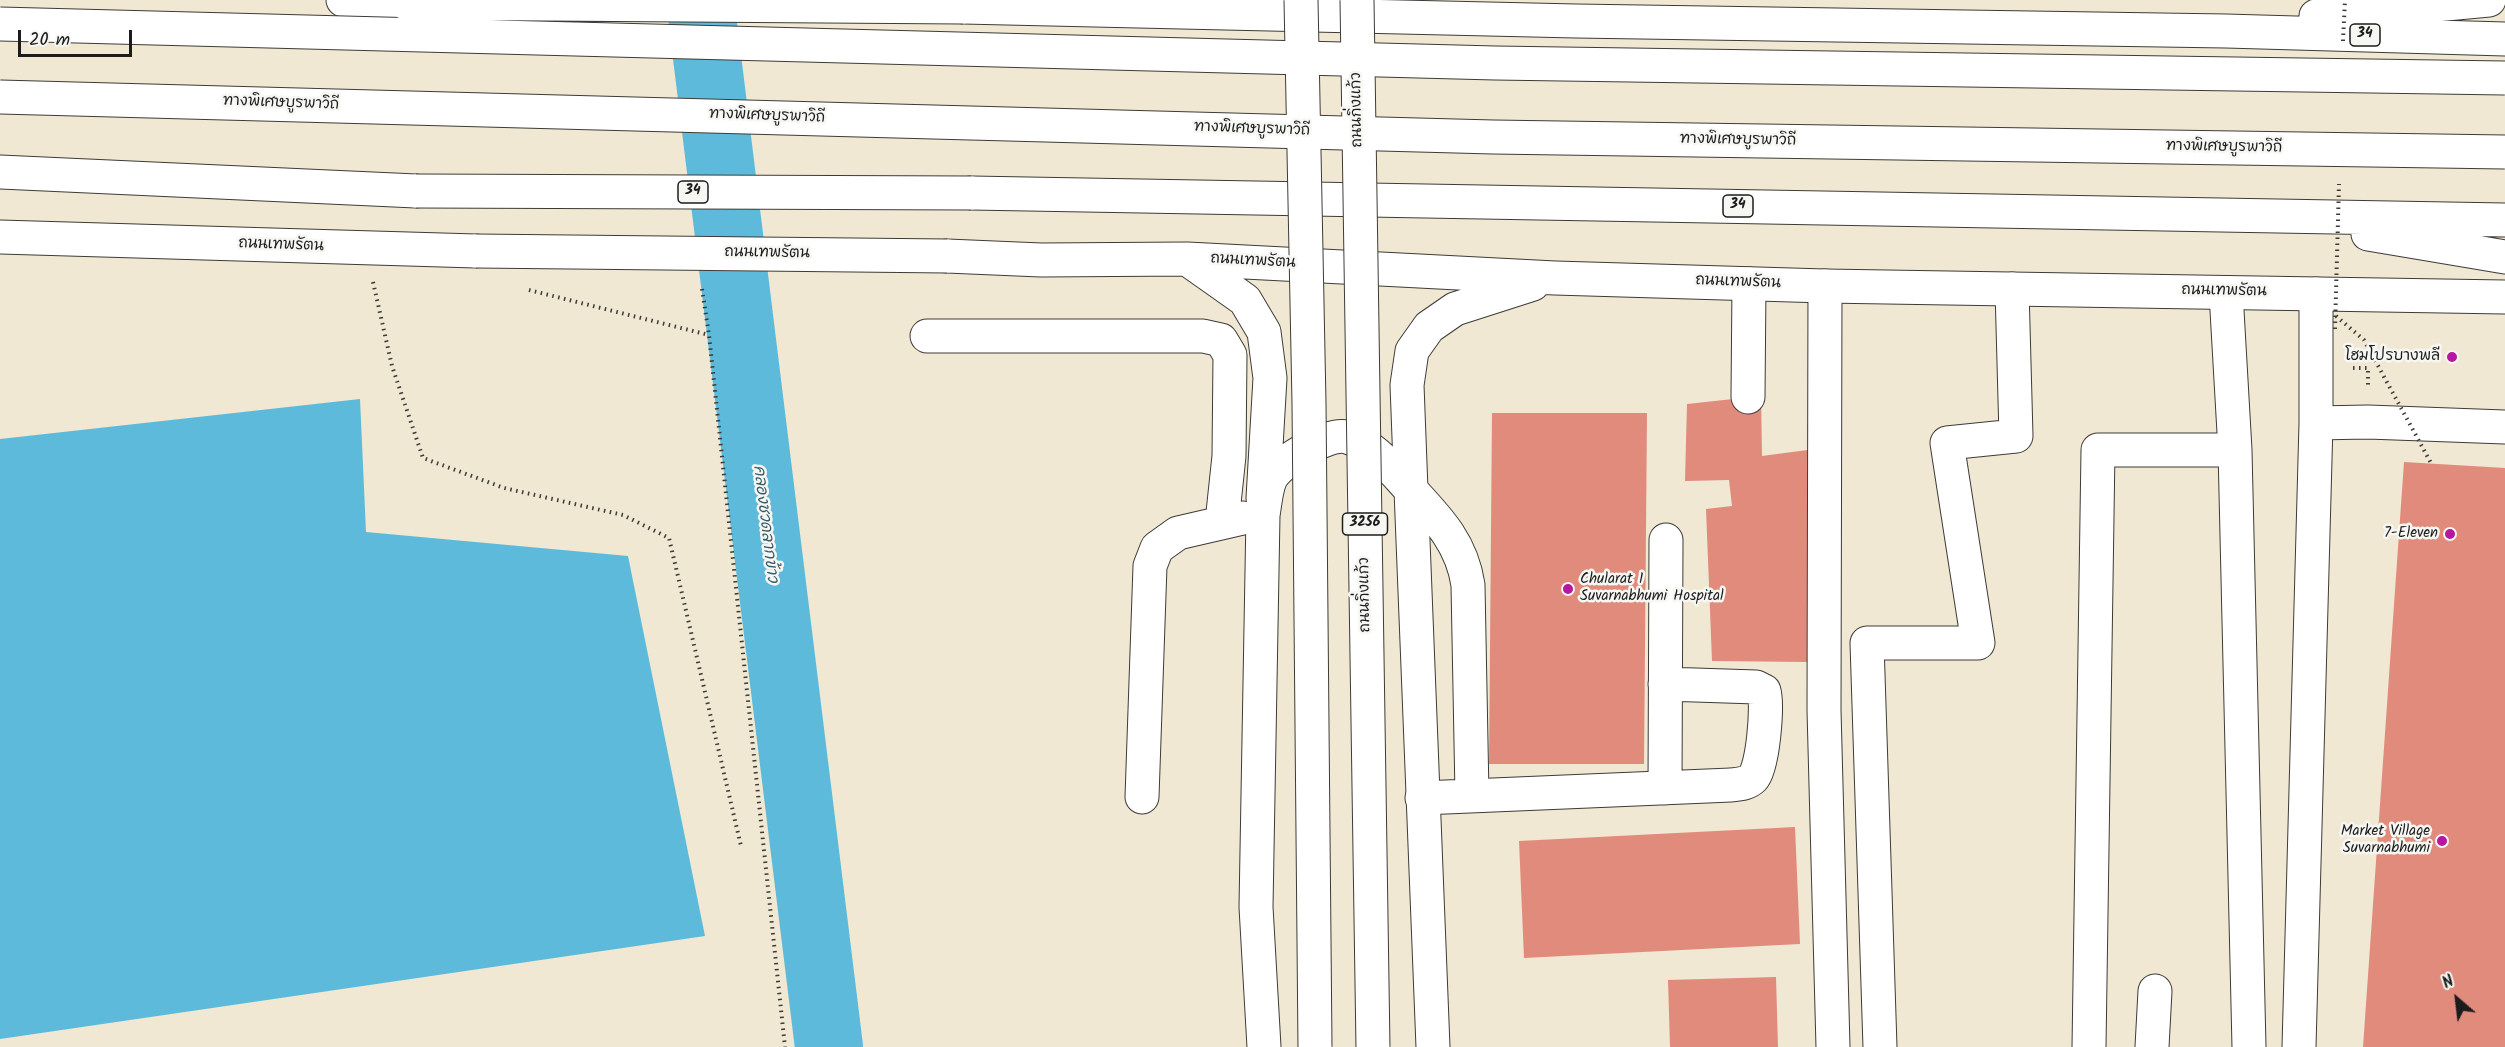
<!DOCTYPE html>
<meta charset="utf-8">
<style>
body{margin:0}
#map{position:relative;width:2505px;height:1047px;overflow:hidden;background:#f0e8d2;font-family:Kalam,sans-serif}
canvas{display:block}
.north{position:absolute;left:2427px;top:969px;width:60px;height:60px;-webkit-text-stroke:4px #f6f6f2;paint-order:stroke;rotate:332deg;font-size:16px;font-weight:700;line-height:24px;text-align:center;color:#1c1c1c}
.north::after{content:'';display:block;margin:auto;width:21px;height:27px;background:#1c1c1c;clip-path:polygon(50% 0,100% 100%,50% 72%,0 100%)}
.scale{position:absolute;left:18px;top:30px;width:114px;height:27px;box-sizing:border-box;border:3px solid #1c1c1c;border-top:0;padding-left:8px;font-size:18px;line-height:21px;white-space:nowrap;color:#1c1c1c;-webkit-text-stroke:4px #f6f6f2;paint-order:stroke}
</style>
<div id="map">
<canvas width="2505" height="1047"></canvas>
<div class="north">N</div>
<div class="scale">20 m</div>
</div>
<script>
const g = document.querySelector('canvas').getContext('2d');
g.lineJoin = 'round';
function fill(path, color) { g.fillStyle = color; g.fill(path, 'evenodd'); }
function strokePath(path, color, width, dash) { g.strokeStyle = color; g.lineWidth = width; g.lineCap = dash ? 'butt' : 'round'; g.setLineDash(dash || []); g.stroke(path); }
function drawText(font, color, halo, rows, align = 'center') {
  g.font = font + ' Kalam,"Playpen Sans Thai",sans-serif'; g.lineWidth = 5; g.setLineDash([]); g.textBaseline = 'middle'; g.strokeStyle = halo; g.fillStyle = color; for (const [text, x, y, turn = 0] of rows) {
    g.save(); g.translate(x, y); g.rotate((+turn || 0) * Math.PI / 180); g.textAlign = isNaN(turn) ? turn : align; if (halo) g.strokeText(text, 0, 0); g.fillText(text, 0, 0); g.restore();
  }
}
fill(new Path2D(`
 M 360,399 L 366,532 L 628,556 L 705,936 L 0,1039 L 0,439 Z`), '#5dbadb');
strokePath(new Path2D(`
 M 700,0 L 829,1047`), '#5dbadb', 68);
fill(new Path2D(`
 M 1761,396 L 1762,456 L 1815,449 L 1807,662 L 1712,661 L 1706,509 L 1732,506 L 1729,480 L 1685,481 L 1687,404 Z
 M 1492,413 L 1647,413 L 1644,764 L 1489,764 Z
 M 2404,462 L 2505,468 L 2505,1047 L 2363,1047 Z
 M 1795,827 L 1800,944 L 1524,958 L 1519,841 Z
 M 1776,977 L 1778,1047 L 1670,1047 L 1668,980 Z`), '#e08b7b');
const minor = new Path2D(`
 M 1825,286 L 1824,710 L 1833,1047
 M 2226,293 L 2235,450 L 2249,1047
 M 927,336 L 1203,336 L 1221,340 L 1230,355 L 1229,456 L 1222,522
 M 1748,397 L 1749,284
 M 2316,423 L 2368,422 L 2505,427
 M 1411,490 C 1439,520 1462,544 1468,585 L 1472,795
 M 1665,788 L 1666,540
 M 1142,797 L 1150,566 L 1157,548 L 1178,533 L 1243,518
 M 1422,798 L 1731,785 C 1739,784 1747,784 1753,778 C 1763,768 1768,705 1764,691 L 1756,687 L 1665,684
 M 1880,1047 L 1867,643 L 1978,643 L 1947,443 L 2016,436 L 2012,289
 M 2089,1047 L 2098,450 L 2235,450
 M 2152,1047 L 2155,991
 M 2299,1047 L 2316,423 L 2316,294`);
const major = new Path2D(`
 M 0,237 L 476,251
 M 947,256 L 1041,260 L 1187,259 L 1555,278 L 1825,286 L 2505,297
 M 1187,259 L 1245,300 L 1264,332 L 1270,378 L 1263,498
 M 1411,490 L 1407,385 L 1412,351 L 1429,327 L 1455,309 L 1533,284
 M 1264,1047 L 1256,907 L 1263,515 C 1265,504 1266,488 1271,478 C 1280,462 1327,432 1347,437 C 1374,445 1392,470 1411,490 L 1433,1047`);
const highway = new Path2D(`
 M 343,0 L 406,3
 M 963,7 L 1576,21 L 2226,31 L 2505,39
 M 2316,16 L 2489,0
 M 0,172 L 416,191
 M 971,193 L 2505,220
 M 2368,234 L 2505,257`);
strokePath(minor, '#3c3b37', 35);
strokePath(major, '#3c3b37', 35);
strokePath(highway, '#3c3b37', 35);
strokePath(new Path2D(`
 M 373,282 L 392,366 L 423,458 L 504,488 L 623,515 L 669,538 L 741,846
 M 702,289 L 709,335 L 785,1047
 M 529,290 L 709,335
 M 2353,368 L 2368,368 L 2368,388`), '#3c3b37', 4, [1.5, 4.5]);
strokePath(minor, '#fff', 33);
strokePath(major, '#fff', 33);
strokePath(highway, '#fff', 33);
const majorBridge = new Path2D(`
 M 1301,0 L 1309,403 L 1315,1047
 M 1357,0 L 1373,1047
 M 476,251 L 947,256`);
const highwayBridge = new Path2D(`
 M 406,3 L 963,7
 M 0,24 L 1495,63 L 2505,78
 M 0,97 L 1493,137 L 2505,152
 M 416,191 L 971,193`);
strokePath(majorBridge, '#3c3b37', 35, []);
strokePath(highwayBridge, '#3c3b37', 35, []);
strokePath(new Path2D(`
 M 2343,41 L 2345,0
 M 2336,316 L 2364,340 L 2431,463
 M 2335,329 L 2339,184`), '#3c3b37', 4, [1.5, 4.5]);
strokePath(majorBridge, '#fff', 33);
strokePath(highwayBridge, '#fff', 33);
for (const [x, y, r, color] of [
 [2452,357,6,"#b5179e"],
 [2450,534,6,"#b5179e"],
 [1568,589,6,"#b5179e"],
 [2442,841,6,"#b5179e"]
]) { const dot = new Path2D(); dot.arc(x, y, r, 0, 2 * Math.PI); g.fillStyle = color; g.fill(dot); strokePath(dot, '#f6f6f2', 2); }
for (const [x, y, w] of [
 [2365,35,30],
 [693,192,30],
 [1738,206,30],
 [1365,524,45]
]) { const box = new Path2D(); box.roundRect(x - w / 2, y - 11, w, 22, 4.5); g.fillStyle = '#f6f6f2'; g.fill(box); strokePath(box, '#1c1c1c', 1.5); }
drawText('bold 14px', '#1c1c1c', null, [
 ["34",2365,35],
 ["34",693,192],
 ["34",1738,206],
 ["3256",1365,524]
]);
drawText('15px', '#1c1c1c', '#f6f6f2', [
 ["ทางพิเศษบูรพาวิถี",281,104,2],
 ["ถนนกิ่งแก้ว",1358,110,-91],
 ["ทางพิเศษบูรพาวิถี",767,117,2],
 ["ทางพิเศษบูรพาวิถี",1252,130,2],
 ["ทางพิเศษบูรพาวิถี",1738,141,1],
 ["ทางพิเศษบูรพาวิถี",2224,148,1],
 ["ถนนเทพรัตน",281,246,2],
 ["ถนนเทพรัตน",767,254,1],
 ["ถนนเทพรัตน",1253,262,3],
 ["ถนนเทพรัตน",1738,283,2],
 ["ถนนเทพรัตน",2224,292,1],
 ["ถนนกิ่งแก้ว",1366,595,-91]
]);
drawText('15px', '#1c1c1c', '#f6f6f2', [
 ["โฮมโปรบางพลี",2440,357],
 ["7-Eleven",2438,534],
 ["Chularat 1",1580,580,"left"],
 ["Suvarnabhumi Hospital",1580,597,"left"],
 ["Market Village",2430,832],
 ["Suvarnabhumi",2430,849]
], 'right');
drawText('italic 16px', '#365b68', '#f6f6f2', [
 ["คลองชวดลากข้าว",764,524,83]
]);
</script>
